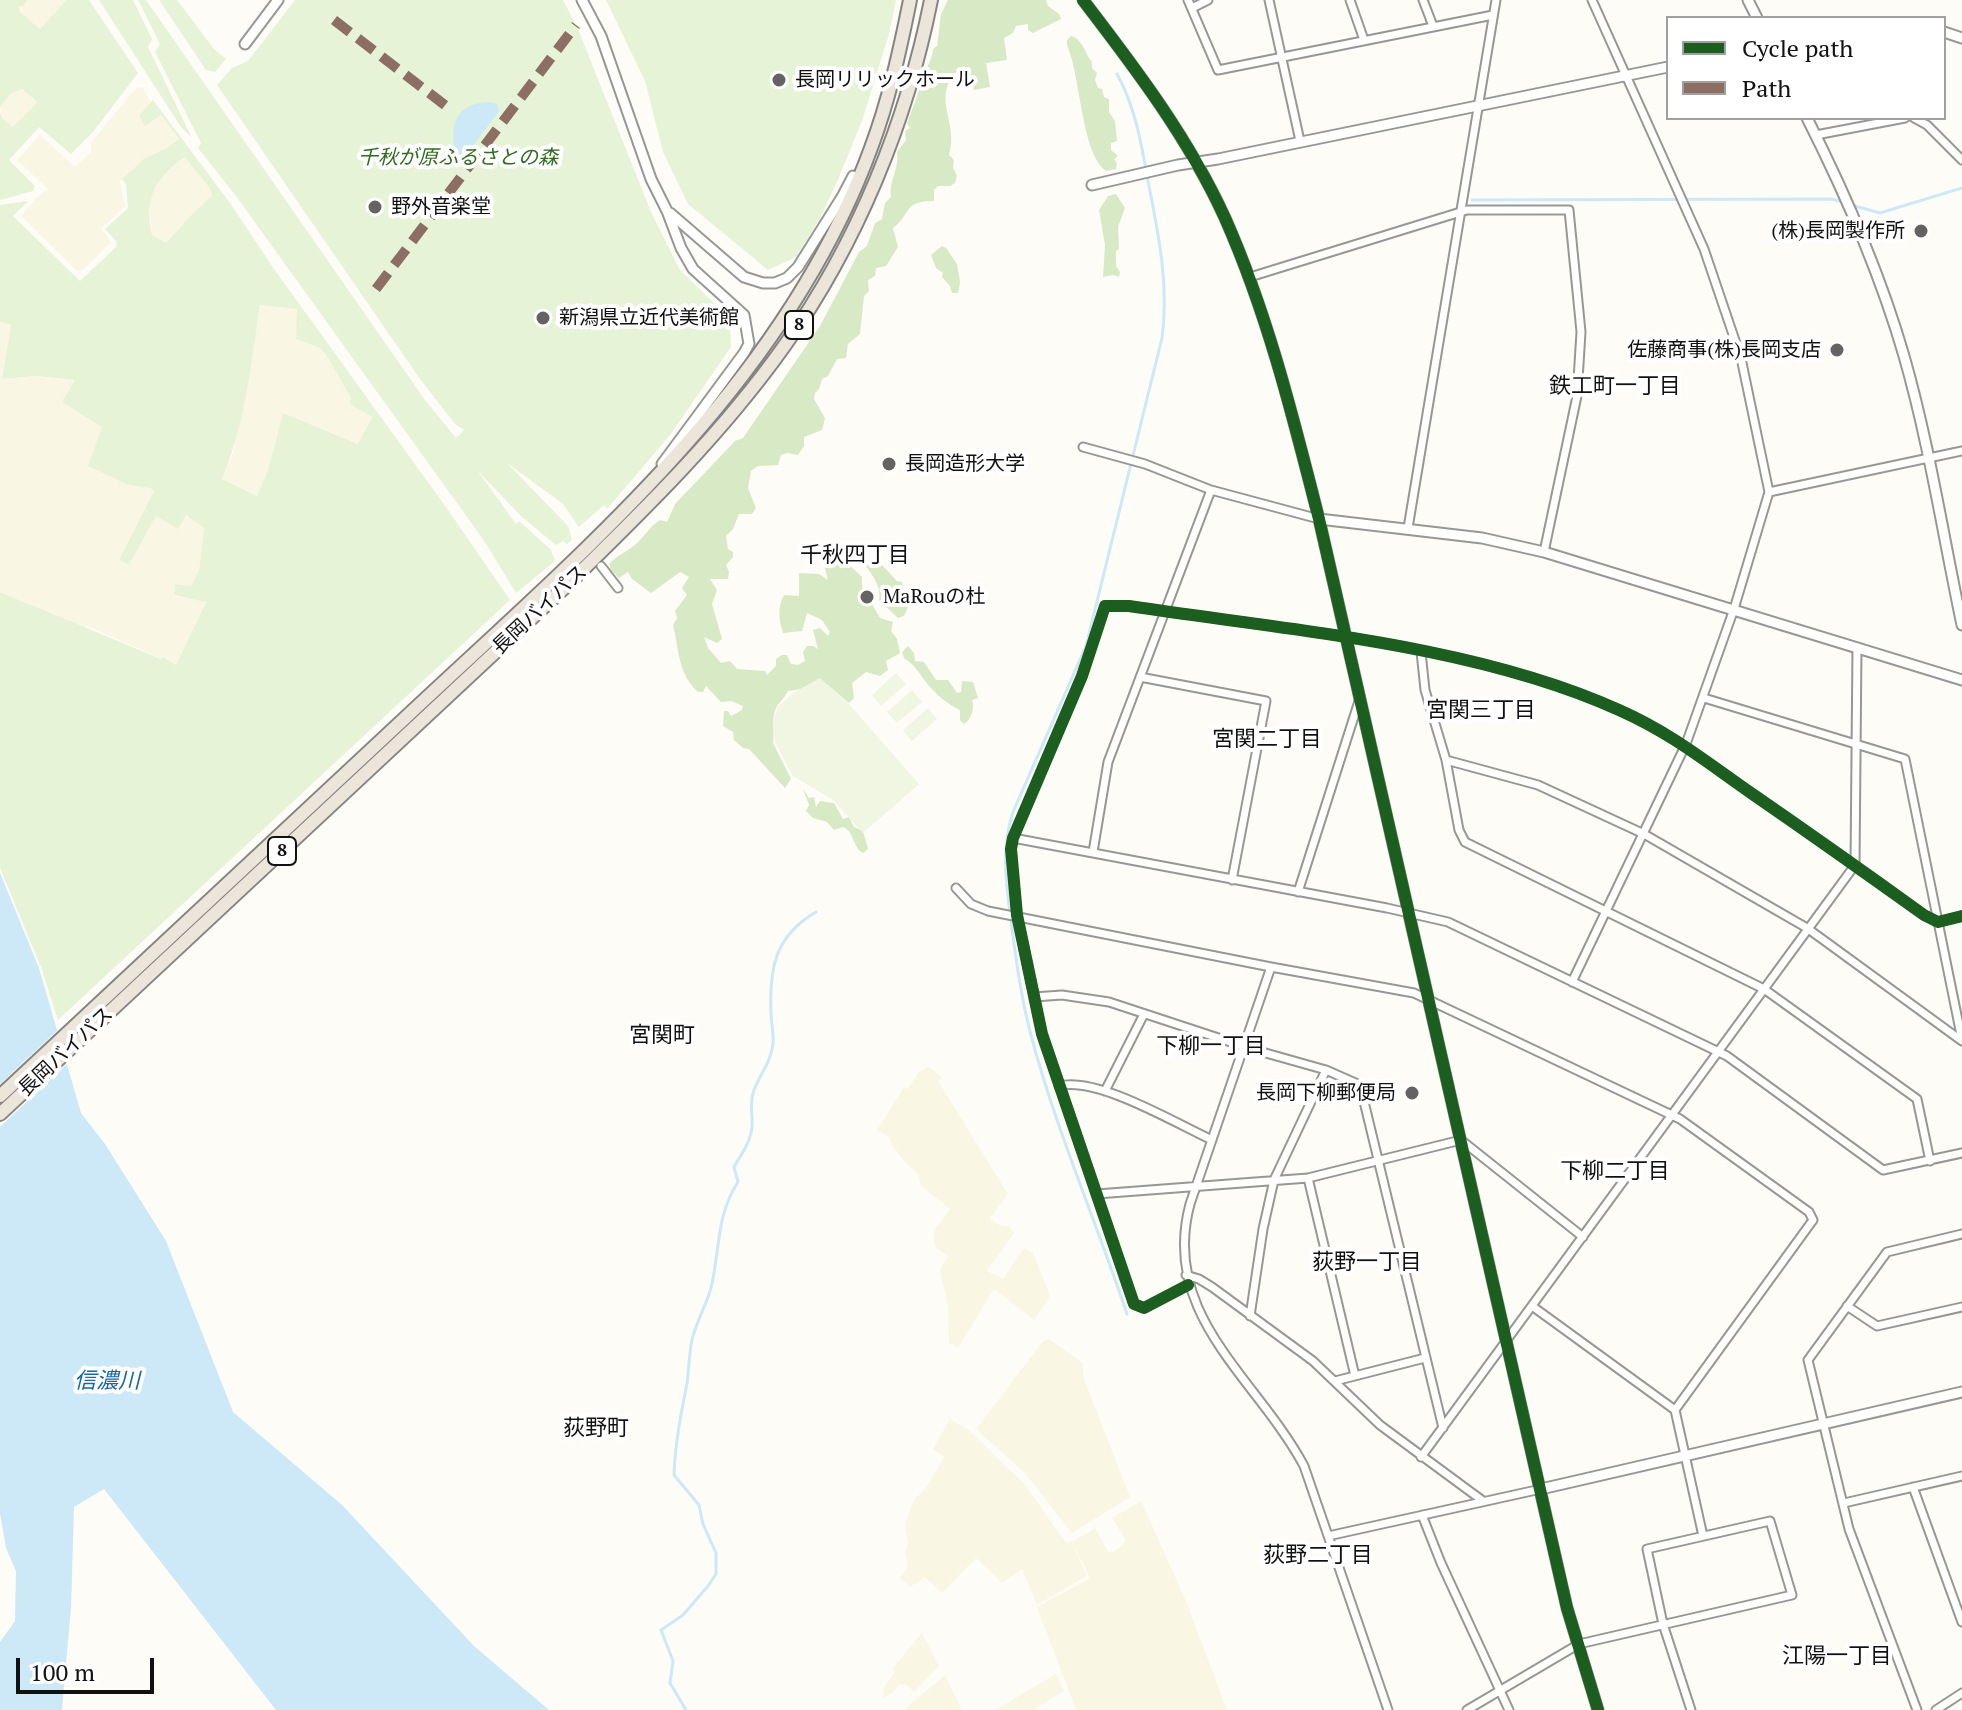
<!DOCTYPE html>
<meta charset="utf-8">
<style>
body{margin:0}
#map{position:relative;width:1962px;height:1710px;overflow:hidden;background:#fdfcf7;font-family:"PT Serif",serif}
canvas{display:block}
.legend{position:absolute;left:1666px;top:16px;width:280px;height:104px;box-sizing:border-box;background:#fff;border:2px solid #a0a0a0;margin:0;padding:10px 14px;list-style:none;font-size:24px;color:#111}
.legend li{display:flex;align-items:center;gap:16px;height:40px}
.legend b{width:40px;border:2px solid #a0a0a0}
.scale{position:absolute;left:16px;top:1658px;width:138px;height:36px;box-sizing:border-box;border:4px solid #111;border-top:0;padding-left:10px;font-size:24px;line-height:28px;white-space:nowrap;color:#111;-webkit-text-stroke:6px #fff;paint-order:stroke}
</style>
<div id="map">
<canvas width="1962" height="1710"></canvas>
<ul class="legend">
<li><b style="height:10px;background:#1b5e20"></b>Cycle path</li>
<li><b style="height:10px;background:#8d6e63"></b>Path</li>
</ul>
<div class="scale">100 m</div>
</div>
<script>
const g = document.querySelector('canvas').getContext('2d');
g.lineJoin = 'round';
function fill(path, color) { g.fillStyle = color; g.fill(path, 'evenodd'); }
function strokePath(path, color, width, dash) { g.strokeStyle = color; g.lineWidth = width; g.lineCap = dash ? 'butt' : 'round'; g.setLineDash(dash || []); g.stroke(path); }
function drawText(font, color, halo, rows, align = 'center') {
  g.font = font + ' "PT Serif","Noto Sans JP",serif'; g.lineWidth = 8; g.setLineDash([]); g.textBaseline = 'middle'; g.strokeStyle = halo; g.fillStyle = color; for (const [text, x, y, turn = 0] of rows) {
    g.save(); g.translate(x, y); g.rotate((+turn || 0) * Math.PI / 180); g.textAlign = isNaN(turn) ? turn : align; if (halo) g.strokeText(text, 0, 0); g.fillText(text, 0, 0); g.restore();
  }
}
fill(new Path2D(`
 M 27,0 L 66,0 L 40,29 L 20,12 L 19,6 Z
 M 142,87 L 151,102 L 139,115 L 145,125 L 161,115 L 179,139 L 167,148 L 145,158 L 120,181 L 125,206 L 101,229 L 111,242 L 83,270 L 78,272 L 21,216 L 36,198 L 48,189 L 17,160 L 40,135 L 75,167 L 91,152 L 91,143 L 106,124 L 136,88 Z
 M 22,89 L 37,102 L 13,128 L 3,119 L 0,107 L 12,93 Z
 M 185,156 L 211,190 L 212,197 L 193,213 L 166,243 L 152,235 L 149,198 L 162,177 Z
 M 260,305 L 298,309 L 296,339 L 320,348 L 328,356 L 351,398 L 350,404 L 372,416 L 359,444 L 283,413 L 268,470 L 257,496 L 222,479 L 233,453 L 245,398 Z
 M 0,322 L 11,324 L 2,379 L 36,376 L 75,380 L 102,427 L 128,485 L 150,488 L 154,491 L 119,560 L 129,565 L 156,516 L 185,514 L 204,528 L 199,570 L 191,586 L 176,585 L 174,596 L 206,601 L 176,666 L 164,657 L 162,659 L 87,626 L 80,627 L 0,592 Z
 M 929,1067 L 942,1078 L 938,1081 L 1008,1194 L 990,1218 L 999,1225 L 1009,1227 L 1014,1233 L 987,1271 L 1003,1279 L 1024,1247 L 1033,1253 L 1050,1296 L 1034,1320 L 994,1289 L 958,1348 L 949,1343 L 948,1307 L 940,1269 L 948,1256 L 936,1248 L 934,1244 L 934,1231 L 950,1209 L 921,1186 L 918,1174 L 903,1160 L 892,1145 L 889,1137 L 877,1130 L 904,1087 L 908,1089 L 919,1072 Z
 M 1049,1339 L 1083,1363 L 1083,1376 L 1130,1497 L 1072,1533 L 1025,1473 L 976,1429 L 1043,1341 Z
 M 950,1419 L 970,1431 L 1025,1485 L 1064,1540 L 1068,1543 L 1071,1541 L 1087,1576 L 1037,1605 L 1022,1569 L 1002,1583 L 976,1558 L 942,1593 L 925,1577 L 910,1587 L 900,1578 L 908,1566 L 905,1552 L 908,1544 L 905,1524 L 914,1500 L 925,1489 L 944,1457 L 933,1449 Z
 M 1141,1501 L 1186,1601 L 1227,1710 L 1076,1710 L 1037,1607 L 1090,1578 L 1072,1542 L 1095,1528 L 1109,1553 L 1115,1551 L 1126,1541 L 1112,1518 Z
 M 922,1633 L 939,1666 L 914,1692 L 907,1685 L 899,1684 L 894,1692 L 882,1698 L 886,1683 L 895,1673 L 892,1669 Z
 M 1056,1674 L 1064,1691 L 1033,1710 L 995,1710 Z
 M 945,1676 L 962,1710 L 905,1710 L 917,1698 Z`), '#f9f7e4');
fill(new Path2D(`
 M 0,0 L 27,0 L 23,6 L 19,6 L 20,12 L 40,29 L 66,0 L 89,0 L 138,73 L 93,132 L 71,154 L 39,127 L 9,160 L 35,186 L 33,191 L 0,200 L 0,112 L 3,119 L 13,127 L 37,102 L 22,89 L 12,93 L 0,107 Z
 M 99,0 L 133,0 L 152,39 L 148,47 L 192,138 L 181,127 Z
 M 138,0 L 146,0 L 425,400 L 456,438 L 464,430 L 455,424 L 420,379 L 217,85 L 232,68 L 248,61 L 295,0 L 563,0 L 578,29 L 651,212 L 680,270 L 730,319 L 731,347 L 670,435 L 607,509 L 604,505 L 579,527 L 563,504 L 507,463 L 568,526 L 572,540 L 567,544 L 563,541 L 556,545 L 522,517 L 477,470 L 516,524 L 519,521 L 551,550 L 555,561 L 516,593 L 485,542 L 236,196 L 198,148 L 201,143 L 155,52 L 160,44 Z
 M 159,0 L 177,0 L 214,49 L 226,59 L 215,72 L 206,70 Z
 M 606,0 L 896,0 L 889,34 L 862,121 L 837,182 L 820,218 L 796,257 L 768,270 L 688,204 L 663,152 L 645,81 Z
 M 153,100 L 230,203 L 274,269 L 448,510 L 510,600 L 58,1020 L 41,967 L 0,868 L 0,592 L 161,659 L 163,657 L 176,665 L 206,602 L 174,595 L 175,584 L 191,586 L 199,570 L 204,528 L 186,515 L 178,529 L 156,516 L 129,565 L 119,560 L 154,491 L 150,488 L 128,485 L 88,466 L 102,427 L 62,402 L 75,380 L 36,376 L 2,379 L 11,325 L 0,322 L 0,205 L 28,201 L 13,216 L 80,281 L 116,247 L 117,242 L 105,229 L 128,208 L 126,184 L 122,179 L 145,158 L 167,148 L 179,139 L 161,115 L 145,126 L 139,115 ZM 185,157 L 211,190 L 212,196 L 193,213 L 166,243 L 152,235 C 144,197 155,179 185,157 ZM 260,305 L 297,309 L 296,339 L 320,348 L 327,356 L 351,398 L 350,404 L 372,417 L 358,444 L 283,413 L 268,470 L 257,496 L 222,479 C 245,425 251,363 260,305 Z`), '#e7f3d7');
fill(new Path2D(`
 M 948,0 L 1046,0 L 1048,6 L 1059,14 L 1061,19 L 1033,33 L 1028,30 L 1028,24 L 1016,26 L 1013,33 L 1004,38 L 1007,60 L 986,63 L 990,87 L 974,90 L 968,69 L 961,68 C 928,96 960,121 949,155 L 954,160 L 953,167 L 957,176 L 955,183 L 950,186 L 938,186 L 934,190 L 934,201 C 902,201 912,214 893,228 L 898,247 L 886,266 L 876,268 L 875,276 L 868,280 L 869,291 L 864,296 L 860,334 L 848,344 L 846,358 L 837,359 L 828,376 L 822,379 L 819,389 L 815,393 L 814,399 L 825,418 L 822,430 L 804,437 L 804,446 L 798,455 L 787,453 L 781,455 L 778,465 L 758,466 L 751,471 L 748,488 L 756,508 L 752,514 L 739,514 L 733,529 L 726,536 L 728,549 L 733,552 L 733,557 L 726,565 L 729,572 L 728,579 L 710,579 L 717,590 L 712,604 L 722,639 L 717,643 L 704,637 L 708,648 L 721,663 L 730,661 L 737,669 L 765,671 L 767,675 L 776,666 L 776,659 L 782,655 L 787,655 L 791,664 L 798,665 L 805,661 L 803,652 L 807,646 L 813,646 L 818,649 L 813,630 L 820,628 L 828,636 L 830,632 L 822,620 L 807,613 L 802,631 L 783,633 C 779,620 777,608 784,595 L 799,596 L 799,573 L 819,574 L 828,580 L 824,564 L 828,554 L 846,562 L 862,577 L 862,587 L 880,618 L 893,622 L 891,631 L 897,639 L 900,653 L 886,661 L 888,670 L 880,676 L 866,672 L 852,683 L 854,698 L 849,703 L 828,685 L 788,691 C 785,698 779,702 776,708 C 771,720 775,732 773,743 L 791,779 L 785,788 L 749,749 L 743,748 L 734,740 L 733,732 L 723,726 L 724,711 L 728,711 L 731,716 L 742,710 L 743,706 L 731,701 L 721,702 L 706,686 L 703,692 L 698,692 C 678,674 679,650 673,625 L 677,618 L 675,611 L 687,595 L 682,588 L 689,577 L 680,572 L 651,593 L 632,579 L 628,572 L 619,578 L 611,570 L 609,564 C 617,555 627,552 636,544 C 645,536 649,527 660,520 L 667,522 L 675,504 L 735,441 L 743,438 L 820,326 L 859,252 L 867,246 L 875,223 L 882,219 L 885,203 L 891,197 C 888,182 900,167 897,152 L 906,140 L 905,131 L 910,128 L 907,123 C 913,108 917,97 922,80 C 925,69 932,61 933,49 L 937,46 L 941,14 Z
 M 1071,36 C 1083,39 1085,54 1092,62 L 1092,68 L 1097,73 L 1095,80 L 1098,88 L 1102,89 L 1104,97 L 1109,99 L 1109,112 L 1115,121 L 1117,141 L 1111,143 L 1111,150 L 1118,156 L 1114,159 L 1117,163 L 1116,169 L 1106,171 C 1081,152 1081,78 1067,45 L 1067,40 Z
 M 1116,194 L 1125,208 L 1118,227 L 1119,249 L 1116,251 L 1116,266 L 1120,272 L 1119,277 L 1113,275 L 1103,277 L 1105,245 L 1099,210 L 1108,196 Z
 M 942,246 L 946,248 L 957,264 L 960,282 L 958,293 L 952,293 L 950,286 L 942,277 L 943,273 L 936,268 L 931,255 Z
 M 868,560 L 872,566 L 881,564 L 897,581 L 902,582 L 906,595 L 904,598 L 908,599 L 909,605 L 904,616 L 898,618 L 879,600 C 882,588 872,574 865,565 Z
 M 908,646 L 914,653 L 915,661 L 924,662 L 936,680 L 948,680 L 957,693 L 961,692 L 962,681 L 973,682 L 978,698 L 972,700 C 975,708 971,720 964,724 L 960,720 L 960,710 C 950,706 934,693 926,682 C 919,673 914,664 904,658 L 902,652 Z
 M 803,789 L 809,798 L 814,797 L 816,807 L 820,801 L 834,803 L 843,819 L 849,817 L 854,827 L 863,831 L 868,849 L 863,853 C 852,847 855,832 843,827 L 834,830 L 827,822 L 813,818 L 806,811 L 809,805 Z`), '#d8eac5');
fill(new Path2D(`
 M 896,673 L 906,684 L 881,706 L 872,695 Z
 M 820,678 L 848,703 L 919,784 L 863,833 L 833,800 L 793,776 L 775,742 L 774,718 L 778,707 L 793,693 Z
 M 912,690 L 922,702 L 897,723 L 887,712 Z
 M 928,708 L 937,719 L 912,741 L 903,730 Z`), '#f0f6e1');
fill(new Path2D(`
 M 487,102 L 497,104 L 499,111 L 464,158 L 457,159 C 449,131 452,104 487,102 Z
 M 0,873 L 39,968 L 81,1113 L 105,1144 L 166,1241 L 233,1412 L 342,1505 L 474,1646 L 549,1710 L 276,1710 L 104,1489 L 74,1507 L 71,1608 L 62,1710 L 0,1710 L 0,1642 L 15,1621 L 16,1571 L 6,1548 L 0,1513 Z`), '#cde8f7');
fill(new Path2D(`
 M 61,1027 L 70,1061 L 0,1127 L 0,1084 Z`), '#fdfcf7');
strokePath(new Path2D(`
 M 1117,74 C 1136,108 1142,148 1149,186 C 1159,236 1169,287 1162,338 L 1086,646 L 1013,812 C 1001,848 1006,883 1011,921 C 1016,959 1021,998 1031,1035 C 1056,1130 1096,1221 1127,1314
 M 1472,200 L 1831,199 L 1843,202
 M 1851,205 L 1880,213 L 1962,188
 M 686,1710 L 670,1683 L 673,1661 L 661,1630 L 683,1615 L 708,1586 L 716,1574 L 716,1553 L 703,1524 L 699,1505 L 674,1475 C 675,1444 681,1414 687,1383 C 689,1369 689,1354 692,1340 C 696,1322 706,1306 711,1288 C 720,1251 716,1215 738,1182 L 734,1167 C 741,1155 751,1141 752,1127 C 753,1115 749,1103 754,1090 C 760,1074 771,1062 773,1044 C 774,1034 771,1023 771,1013 C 769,968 775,936 816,912`), '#cde8f7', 3);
const minor = new Path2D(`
 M 1188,0 L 1218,70 L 1493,15
 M 1269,0 L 1300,141
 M 1350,0 L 1364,40
 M 1423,0 L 1433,26
 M 1192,8 L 1208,0
 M 1914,118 L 1927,125 L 1962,160
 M 1816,135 L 1905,118
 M 1250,277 L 1467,210 L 1569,210 L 1581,332 L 1577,396 L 1544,552
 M 1083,447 L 1145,464 L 1211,490
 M 1769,492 L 1962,451
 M 1408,528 L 1496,0
 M 601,566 L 618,588
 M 1421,652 L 1425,690 L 1446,760 L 1459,830 L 1465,842 L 1764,989 L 1917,1099 L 1930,1161
 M 1140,677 L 1266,701 L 1232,880
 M 1704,698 L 1905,759 L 1962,1040
 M 1446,760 L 1538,785 L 1644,834 L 1807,928 L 1962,1041
 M 1013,838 L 1387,908 L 1448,922 L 1727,1056 L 1883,1170 L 1962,1153
 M 1093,852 L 1108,762 L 1211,490 L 1319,519
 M 956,888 L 971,904 L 988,911 L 1271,967 L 1414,993 L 1680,1119 L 1809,1212 L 1813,1220 L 1675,1410
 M 1298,892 L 1359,701
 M 1271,967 L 1190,1204 C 1160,1316 1257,1378 1304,1466 L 1388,1710
 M 1572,982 L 1686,744 L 1734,609 L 1769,492 L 1741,358 L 1704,249 L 1592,0
 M 1034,997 L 1062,995 L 1109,1002 L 1255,1050 L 1326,1070 L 1360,1085 L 1443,1428
 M 1059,1086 C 1097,1076 1175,1123 1212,1140
 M 1105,1091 L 1144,1014
 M 1308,1178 L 1355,1376
 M 1097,1194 L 1308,1178 L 1461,1140 L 1583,1237
 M 1186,1275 L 1199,1279 L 1212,1287 L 1313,1361 L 1380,1425 L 1483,1501
 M 1188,1285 L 1144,1308 L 1134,1304 L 1042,1034 L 1017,915 L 1011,849 L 1013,838 L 1082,676 L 1105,606 L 1129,606 C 1286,630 1473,644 1619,710 C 1671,733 1705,761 1751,793 C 1809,833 1867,874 1924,915 L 1938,922 L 1962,916
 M 1532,1306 L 1675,1410 L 1703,1536
 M 1847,1306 L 1877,1326 L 1962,1307
 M 1250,1316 L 1263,1229 L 1274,1180 L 1326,1070
 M 1335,1381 L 1425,1358
 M 1421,1457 L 1855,865 L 1857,647
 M 1913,1487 L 1962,1622
 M 1844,1503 L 1962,1476
 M 1422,1515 L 1441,1563 L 1509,1710
 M 1328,1536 L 1541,1489
 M 1467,1710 L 1579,1644 L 1792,1595 L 1770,1521 L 1647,1549 L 1663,1624 L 1691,1710
 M 1917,1710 L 1849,1529 L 1808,1360 L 1887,1252 L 1962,1234
 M 1936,1710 L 1962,1693`);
const tertiary = new Path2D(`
 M 582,0 L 601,36 L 651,179 L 667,211 L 681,248 L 693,269 L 744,315 L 749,344 L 744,353 L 662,464
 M 1083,0 C 1136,69 1189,139 1225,218 C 1268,315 1293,417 1319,519 L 1567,1608 L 1598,1710
 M 1748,0 L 1757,18
 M 1944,32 L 1962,38
 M 245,44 L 278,0
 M 1807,118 C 1846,195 1880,273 1904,356 C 1929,443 1943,535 1962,625
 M 1092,185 L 1178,165 L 1218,159 L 1668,67
 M 670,213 L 744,277 L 763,283 L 775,283 L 787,278 L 798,267 L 842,197 L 853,176
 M 1319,519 L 1482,538 L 1544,552 L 1962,680
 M 1541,1489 L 1962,1392`);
const trunk = new Path2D(`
 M 0,1096 C 135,970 270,844 405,718 C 585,549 784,386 871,148 C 889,100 900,50 910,0
 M 0,1114 L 565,587 C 643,511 722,434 785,345 C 857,244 907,121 931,0`);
strokePath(minor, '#979795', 11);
strokePath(tertiary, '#979795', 13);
strokePath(trunk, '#858482', 16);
strokePath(minor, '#fffffe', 7);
strokePath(tertiary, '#fffffe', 9);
strokePath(trunk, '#ece5da', 12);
strokePath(new Path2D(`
 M 334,20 L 450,109
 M 376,289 L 576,25`), '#8d6e63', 10, [20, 10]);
strokePath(new Path2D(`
 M 1083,0 C 1136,69 1189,139 1225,218 C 1268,315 1293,417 1319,519 L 1567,1608 L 1598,1710
 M 1188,1285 L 1144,1308 L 1134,1304 L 1042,1034 L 1017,915 L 1011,849 L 1013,838 L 1082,676 L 1105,606 L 1129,606 C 1286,630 1473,644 1619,710 C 1671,733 1705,761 1751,793 C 1809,833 1867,874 1924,915 L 1938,922 L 1962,916`), '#1b5e20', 12);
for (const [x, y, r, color] of [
 [779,80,8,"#646362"],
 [375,207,8,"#646362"],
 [1921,231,8,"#646362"],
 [543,318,8,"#646362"],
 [1837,350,8,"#646362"],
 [889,464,8,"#646362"],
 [867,597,8,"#646362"],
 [1412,1093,8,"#646362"]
]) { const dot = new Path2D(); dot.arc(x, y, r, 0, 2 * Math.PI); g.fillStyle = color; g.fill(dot); strokePath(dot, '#fff', 3); }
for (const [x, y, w] of [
 [799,325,28],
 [282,851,28]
]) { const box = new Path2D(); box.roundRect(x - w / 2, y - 14, w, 28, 6); g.fillStyle = '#fff'; g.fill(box); strokePath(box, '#111', 2); }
drawText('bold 18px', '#111', null, [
 ["8",799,325],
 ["8",282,851]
]);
drawText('20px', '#111', '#fff', [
 ["長岡リリックホール",795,80],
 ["野外音楽堂",391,207],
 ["(株)長岡製作所",1905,231,"right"],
 ["新潟県立近代美術館",559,318],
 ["佐藤商事(株)長岡支店",1821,350,"right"],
 ["長岡造形大学",905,464],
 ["MaRouの杜",883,597],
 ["長岡下柳郵便局",1396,1093,"right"]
], 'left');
drawText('italic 20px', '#2f6b1f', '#fff', [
 ["千秋が原ふるさとの森",458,158]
]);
drawText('20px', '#111', '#fff', [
 ["長岡バイパス",540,610,-43],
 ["長岡バイパス",66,1052,-43]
]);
drawText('22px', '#111', '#fff', [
 ["鉄工町一丁目",1615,387],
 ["千秋四丁目",855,556],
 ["宮関三丁目",1481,711],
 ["宮関二丁目",1267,740],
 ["宮関町",662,1036],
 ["下柳一丁目",1211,1047],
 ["下柳二丁目",1615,1172],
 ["荻野一丁目",1367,1263],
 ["荻野町",596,1429],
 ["荻野二丁目",1318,1556],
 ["江陽一丁目",1837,1657]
]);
drawText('italic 22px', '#1768a6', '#fff', [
 ["信濃川",107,1382]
]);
</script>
